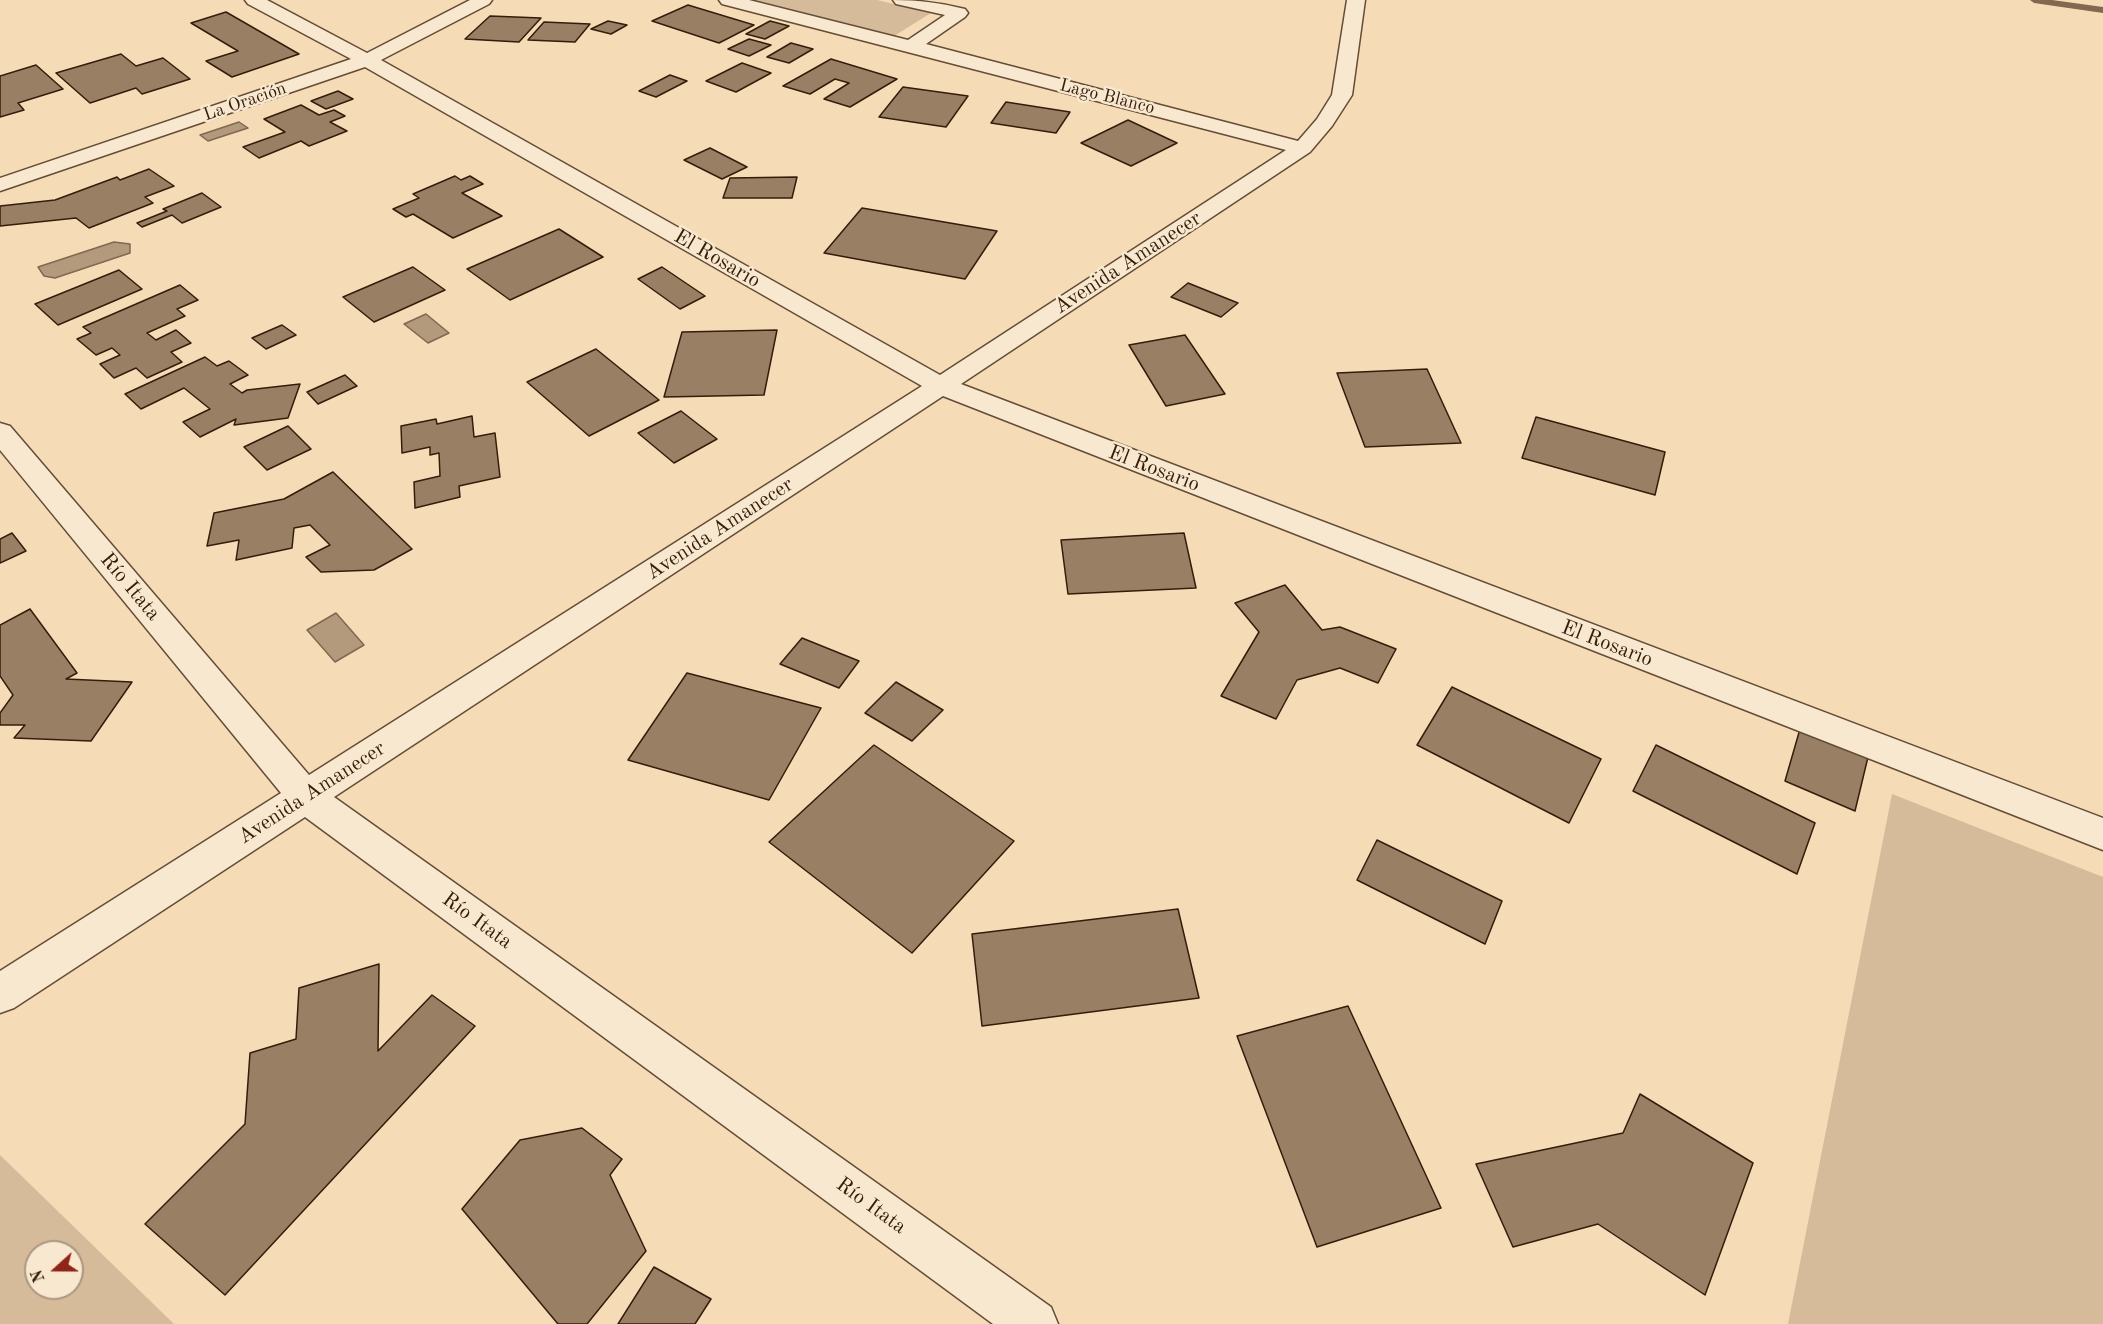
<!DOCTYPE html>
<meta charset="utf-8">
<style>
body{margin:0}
#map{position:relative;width:2103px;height:1324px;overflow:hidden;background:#f6dbb7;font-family:"Old Standard TT",serif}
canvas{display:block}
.north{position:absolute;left:24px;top:1240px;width:60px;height:60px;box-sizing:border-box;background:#f9e8d0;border:2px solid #aa9781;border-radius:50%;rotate:249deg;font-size:16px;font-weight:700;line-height:24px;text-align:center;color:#341d0a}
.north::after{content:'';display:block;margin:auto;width:21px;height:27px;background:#8f2418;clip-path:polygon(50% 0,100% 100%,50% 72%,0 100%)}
</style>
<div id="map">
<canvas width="2103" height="1324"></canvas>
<div class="north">N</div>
</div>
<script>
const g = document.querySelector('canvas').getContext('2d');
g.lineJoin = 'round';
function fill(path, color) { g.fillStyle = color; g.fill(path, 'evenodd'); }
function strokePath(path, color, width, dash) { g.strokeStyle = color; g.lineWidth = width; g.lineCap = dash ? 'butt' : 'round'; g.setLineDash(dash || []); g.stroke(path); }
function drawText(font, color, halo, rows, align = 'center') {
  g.font = font + ' "Old Standard TT",serif'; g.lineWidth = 5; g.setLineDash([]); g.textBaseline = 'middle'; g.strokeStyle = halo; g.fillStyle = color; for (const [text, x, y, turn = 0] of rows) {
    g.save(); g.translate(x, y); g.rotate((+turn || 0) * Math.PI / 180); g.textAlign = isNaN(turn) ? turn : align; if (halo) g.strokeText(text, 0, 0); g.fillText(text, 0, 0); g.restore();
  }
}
fill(new Path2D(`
 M 748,0 L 877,0 L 931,13 L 894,36 Z
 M 1892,794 L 2103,877 L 2103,1324 L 1788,1324 Z
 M 0,1155 L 174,1324 L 0,1324 ZM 36,1252 L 72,1252 L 72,1288 L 36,1288 Z`), '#d5bb9a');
const water = new Path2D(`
 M 239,122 L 248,128 L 208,141 L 200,135 Z
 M 114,242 L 130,244 L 130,253 L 55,278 L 44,276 L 38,267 Z
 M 426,314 L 449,333 L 428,343 L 404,324 Z
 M 336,613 L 364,645 L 335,662 L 307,630 Z`);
fill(water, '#b49a7c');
strokePath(water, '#81684e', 1.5);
fill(new Path2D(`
 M 2030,0 L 2052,0 L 2103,7 L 2103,13 L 2034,3 Z`), '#81684e');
const building = new Path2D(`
 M 688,5 L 754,25 L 719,43 L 652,21 Z
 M 226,12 L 299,54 L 232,77 L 206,61 L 238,51 L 191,23 Z
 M 490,16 L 541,18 L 519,42 L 465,39 Z
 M 608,21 L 627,25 L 611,34 L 591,29 Z
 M 770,21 L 789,26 L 765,39 L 746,34 Z
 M 544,22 L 590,24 L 575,42 L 528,40 Z
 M 749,39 L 771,45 L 749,56 L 728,49 Z
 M 791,43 L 813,49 L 789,63 L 767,57 Z
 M 121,54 L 136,66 L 163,58 L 190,79 L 142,94 L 136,88 L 90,103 L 56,73 Z
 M 831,59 L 897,79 L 850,107 L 824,99 L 849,83 L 835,79 L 810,94 L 783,86 Z
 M 742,63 L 771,73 L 736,92 L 706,81 Z
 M 36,65 L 63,89 L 18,103 L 24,110 L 0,117 L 0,76 Z
 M 670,75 L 687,81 L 656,97 L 639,91 Z
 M 903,87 L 968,96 L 946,127 L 879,117 Z
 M 338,91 L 353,99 L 326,109 L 311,101 Z
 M 1006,102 L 1070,112 L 1056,133 L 991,123 Z
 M 301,105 L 319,115 L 334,110 L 345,116 L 330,122 L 347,131 L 309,146 L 301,141 L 259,158 L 243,147 L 285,132 L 264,119 Z
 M 1128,120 L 1177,143 L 1131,166 L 1081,143 Z
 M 710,148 L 747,167 L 722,179 L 684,160 Z
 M 149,169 L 174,186 L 145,197 L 153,203 L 89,228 L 76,218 L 0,226 L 0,206 L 55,200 L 117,177 L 120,180 Z
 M 455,176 L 461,180 L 470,176 L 483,184 L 462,193 L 502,216 L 453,238 L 413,214 L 406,217 L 393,209 L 419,198 L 413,194 Z
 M 797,177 L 792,198 L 723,198 L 730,178 Z
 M 202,193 L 221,207 L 182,223 L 172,215 L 142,227 L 137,223 L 167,211 L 163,209 Z
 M 862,208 L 997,231 L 965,279 L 824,253 Z
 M 559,229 L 603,257 L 510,300 L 467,269 Z
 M 413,267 L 445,290 L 374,322 L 343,297 Z
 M 662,267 L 705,296 L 680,309 L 638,279 Z
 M 119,270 L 142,289 L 58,325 L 35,304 Z
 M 1188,283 L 1238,303 L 1221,317 L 1171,297 Z
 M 180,285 L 198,300 L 177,309 L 185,316 L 147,333 L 156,340 L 176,330 L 191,343 L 171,352 L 182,362 L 147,378 L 136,368 L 114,378 L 100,364 L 120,355 L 112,348 L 96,355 L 77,339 L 91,333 L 83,327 Z
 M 282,325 L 296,335 L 266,349 L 252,338 Z
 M 777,330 L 764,395 L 664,397 L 682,332 Z
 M 1185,335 L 1225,394 L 1166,406 L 1129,345 Z
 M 596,349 L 659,400 L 589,436 L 527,382 Z
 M 205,357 L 217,366 L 229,361 L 248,375 L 230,384 L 242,393 L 247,390 L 300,384 L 288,418 L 234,425 L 236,419 L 200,437 L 183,422 L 210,409 L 184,388 L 141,409 L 125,394 Z
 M 1427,369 L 1461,443 L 1365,447 L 1337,373 Z
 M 345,375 L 357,386 L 318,404 L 307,392 Z
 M 681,411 L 717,439 L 674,463 L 638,433 Z
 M 472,416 L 474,437 L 495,433 L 500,477 L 459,486 L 460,497 L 415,508 L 414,482 L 440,476 L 439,453 L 430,455 L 430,447 L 402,453 L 401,426 L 436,419 L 437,424 Z
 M 1536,417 L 1665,452 L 1655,495 L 1522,458 Z
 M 288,426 L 311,449 L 267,470 L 244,447 Z
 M 333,472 L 412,549 L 374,570 L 321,572 L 306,557 L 330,545 L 310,525 L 294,528 L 292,548 L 236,560 L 239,540 L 207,546 L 214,513 L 284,499 Z
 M 12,533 L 26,551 L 0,563 L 0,539 Z
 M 1184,533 L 1196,588 L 1068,594 L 1061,540 Z
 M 1285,585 L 1322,630 L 1340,627 L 1396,649 L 1378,683 L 1340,668 L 1297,680 L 1276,719 L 1221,696 L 1259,632 L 1235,603 Z
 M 30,609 L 77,673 L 66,679 L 132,682 L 91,741 L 14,738 L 25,725 L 0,725 L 0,713 L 13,695 L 0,676 L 0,625 Z
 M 802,638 L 859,661 L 839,688 L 780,664 Z
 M 687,673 L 821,708 L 769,800 L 628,760 Z
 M 896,682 L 943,710 L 912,741 L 865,713 Z
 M 1452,687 L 1601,759 L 1569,823 L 1417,745 Z
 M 1800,729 L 1868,757 L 1855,811 L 1785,781 Z
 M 874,745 L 1014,841 L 912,953 L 769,842 Z
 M 1656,745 L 1815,823 L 1797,874 L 1633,791 Z
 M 1377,840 L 1502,901 L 1485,944 L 1357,880 Z
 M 1178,909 L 1199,998 L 982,1026 L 972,934 Z
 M 379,964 L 378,1051 L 432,995 L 475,1026 L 225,1295 L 145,1224 L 245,1124 L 250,1053 L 296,1039 L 299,988 Z
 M 1348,1006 L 1441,1208 L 1317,1247 L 1237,1036 Z
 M 1640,1094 L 1753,1163 L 1705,1295 L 1598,1224 L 1513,1247 L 1476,1164 L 1623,1133 Z
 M 582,1128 L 622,1159 L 610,1175 L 646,1251 L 587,1324 L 558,1324 L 462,1209 L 520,1140 Z
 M 654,1267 L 711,1299 L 695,1324 L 618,1324 Z`);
fill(building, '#998064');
strokePath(building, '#341d0a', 1.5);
const minor = new Path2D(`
 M 245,0 L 267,0 L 367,53 L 470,0 L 492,0 L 489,4 L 381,60 L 940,375 L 1286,150 L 722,4 L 719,0 L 749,0 L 908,40 L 945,15 L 896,4 L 893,0 C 919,0 941,3 965,9 L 968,13 L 965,17 L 926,44 L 1298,141 L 1317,119 L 1332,95 L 1347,0 L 1365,0 L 1352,95 L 1332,126 L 1310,152 L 961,384 L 2103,818 L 2103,850 L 943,396 L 334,797 L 1051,1307 L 1058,1324 L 993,1324 L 305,817 L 14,1008 L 0,1013 L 0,971 L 281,793 L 0,450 L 0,423 L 10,426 L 309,775 L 922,386 L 365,67 L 0,191 L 0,178 L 351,59 L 248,4 Z`);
strokePath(minor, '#644c35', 3);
fill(minor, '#f9e8d0');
drawText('18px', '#341d0a', '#f9e8d0', [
 ["Lago Blanco",1107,97,14],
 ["La Oración",245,102,-19]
]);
drawText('21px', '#341d0a', '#f9e8d0', [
 ["El Rosario",717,259,30],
 ["Avenida Amanecer",1128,263,-33],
 ["El Rosario",1154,469,21],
 ["Avenida Amanecer",720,529,-33],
 ["Río Itata",130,587,50],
 ["El Rosario",1607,644,21],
 ["Avenida Amanecer",312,793,-33],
 ["Río Itata",477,921,36],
 ["Río Itata",871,1206,36]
]);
</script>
